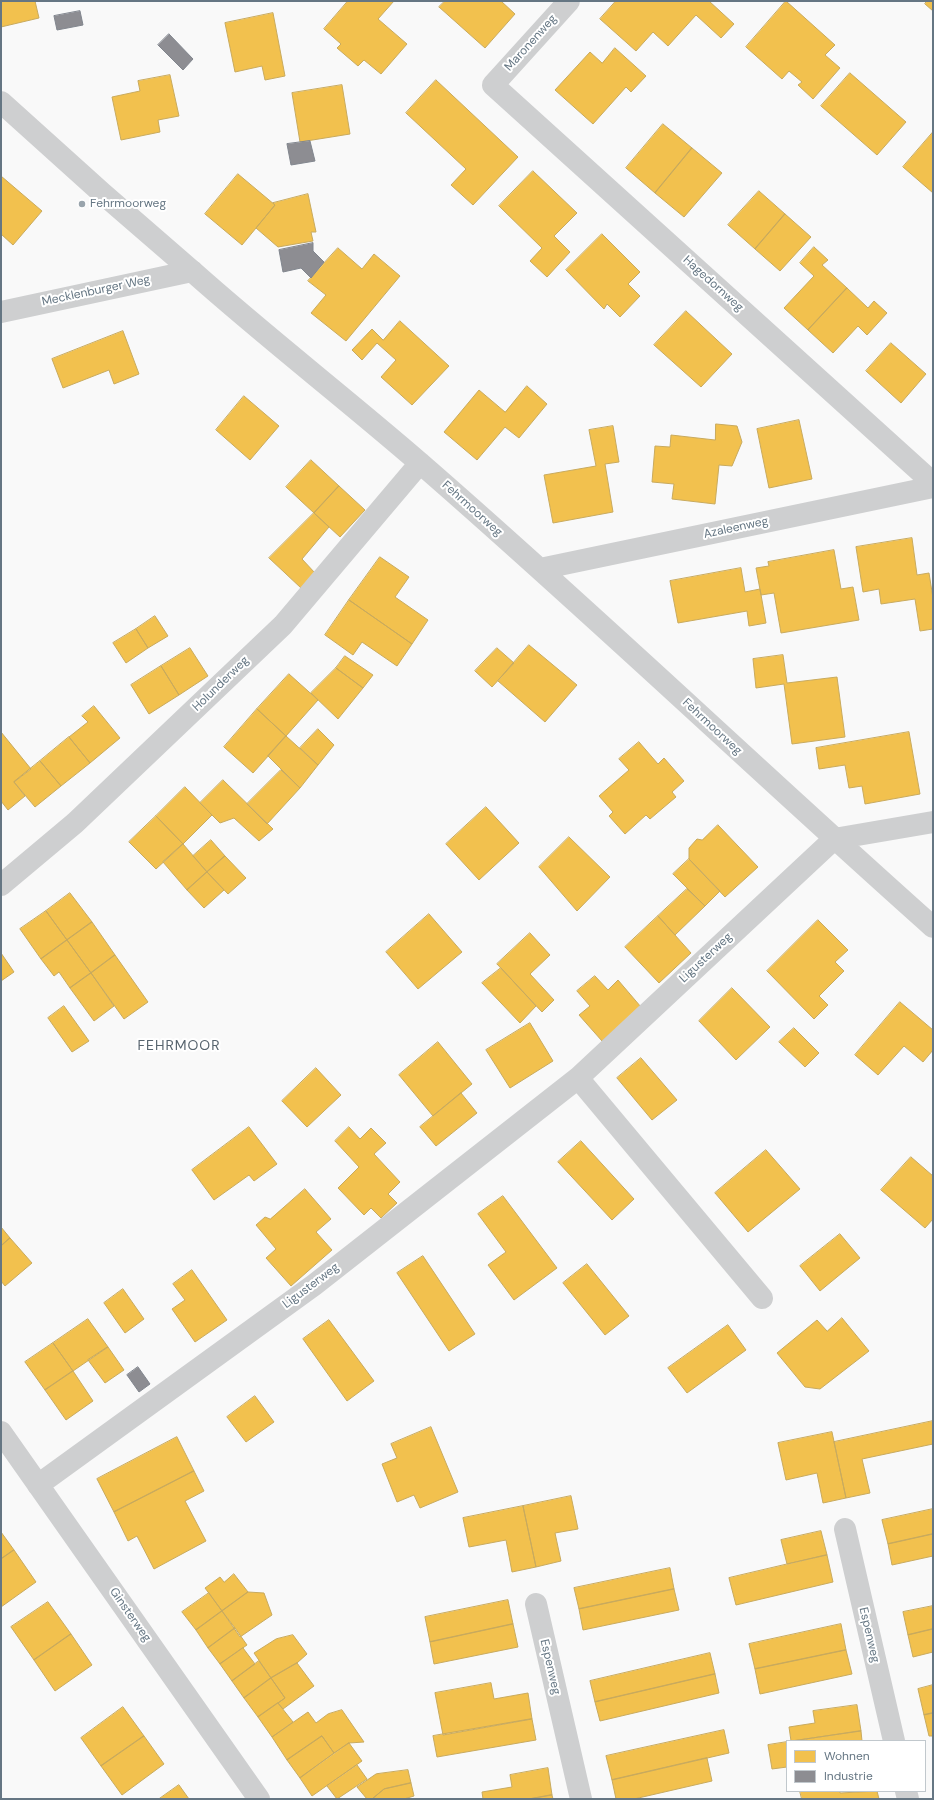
<!DOCTYPE html>
<style>
body{margin:0}
#map{position:relative;width:934px;height:1800px;overflow:hidden;background:#f9f9f9;font-family:"DM Sans",sans-serif}
canvas{display:block}
.frame{position:absolute;inset:0;border:2px solid #657683;pointer-events:none}
.legend{position:absolute;left:786px;top:1740px;width:140px;height:52px;box-sizing:border-box;background:#fff;border:1px solid #c1c8cd;margin:0;padding:5px 7px;list-style:none;font-size:12px;color:#657683}
.legend li{display:flex;align-items:center;gap:8px;height:20px}
.legend b{width:20px;border:1px solid #c1c8cd}
</style>
<div id="map">
<canvas width="934" height="1800"></canvas>
<div class="frame"></div>
<ul class="legend">
<li><b style="height:11px;background:#f2c14e"></b>Wohnen</li>
<li><b style="height:11px;background:#8d8d92"></b>Industrie</li>
</ul>
</div>
<script>
const g = document.querySelector('canvas').getContext('2d');
g.lineJoin = 'round';
function fill(path, color) { g.fillStyle = color; g.fill(path, 'evenodd'); }
function strokePath(path, color, width, dash) { g.strokeStyle = color; g.lineWidth = width; g.lineCap = dash ? 'butt' : 'round'; g.setLineDash(dash || []); g.stroke(path); }
function drawText(font, color, halo, rows, align = 'center') {
  g.font = font + ' "DM Sans",sans-serif'; g.lineWidth = 4; g.setLineDash([]); g.textBaseline = 'middle'; g.strokeStyle = halo; g.fillStyle = color; for (const [text, x, y, turn = 0] of rows) {
    g.save(); g.translate(x, y); g.rotate((+turn || 0) * Math.PI / 180); g.textAlign = isNaN(turn) ? turn : align; if (halo) g.strokeText(text, 0, 0); g.fillText(text, 0, 0); g.restore();
  }
}
const homes = new Path2D(`
 M 1,1 L 35,1 L 39,18 L 1,27 Z
 M 348,1 L 394,1 L 378,19 L 407,44 L 381,74 L 364,60 L 358,66 L 337,48 L 341,44 L 324,29 Z
 M 445,1 L 501,1 L 515,14 L 485,48 L 439,7 Z
 M 616,1 L 709,1 L 734,24 L 721,38 L 696,15 L 668,46 L 653,32 L 636,51 L 600,19 Z
 M 786,1 L 835,45 L 825,55 L 840,68 L 813,99 L 798,85 L 802,82 L 789,71 L 782,79 L 746,47 Z
 M 927,1 L 933,1 L 933,11 L 925,4 Z
 M 273,13 L 285,76 L 265,80 L 262,66 L 235,72 L 225,23 Z
 M 615,48 L 646,76 L 631,92 L 626,87 L 593,124 L 555,90 L 590,52 L 602,63 Z
 M 850,73 L 906,122 L 877,155 L 821,106 Z
 M 170,75 L 179,116 L 158,120 L 160,132 L 121,140 L 112,97 L 140,91 L 138,81 Z
 M 436,80 L 518,157 L 473,205 L 451,185 L 466,169 L 406,113 Z
 M 342,85 L 350,134 L 300,142 L 292,93 Z
 M 663,124 L 692,148 L 655,193 L 626,168 Z
 M 933,132 L 933,193 L 903,167 Z
 M 692,148 L 722,173 L 684,217 L 655,193 Z
 M 533,171 L 577,213 L 554,236 L 570,252 L 547,277 L 530,261 L 542,248 L 499,206 Z
 M 238,174 L 275,205 L 242,245 L 205,214 Z
 M 1,176 L 42,211 L 13,245 L 1,234 Z
 M 759,191 L 785,214 L 755,249 L 728,225 Z
 M 308,194 L 316,232 L 311,232 L 313,241 L 278,247 L 256,228 L 275,205 L 273,203 Z
 M 785,214 L 811,237 L 780,271 L 755,249 Z
 M 602,234 L 640,272 L 628,284 L 640,296 L 620,317 L 607,304 L 604,309 L 566,270 Z
 M 814,247 L 828,260 L 822,265 L 847,288 L 808,330 L 784,308 L 814,276 L 800,263 Z
 M 338,248 L 362,269 L 374,254 L 400,276 L 346,341 L 311,313 L 326,295 L 308,281 Z
 M 847,288 L 868,308 L 874,301 L 887,313 L 867,335 L 858,326 L 833,353 L 808,330 Z
 M 686,311 L 732,354 L 701,387 L 654,345 Z
 M 400,321 L 449,366 L 412,405 L 381,377 L 396,360 L 377,343 L 362,360 L 352,350 L 372,329 L 383,340 Z
 M 123,331 L 139,374 L 114,384 L 109,370 L 63,388 L 52,359 Z
 M 891,343 L 926,374 L 901,403 L 866,371 Z
 M 527,386 L 547,404 L 519,438 L 505,427 L 477,460 L 444,432 L 479,390 L 505,412 Z
 M 244,396 L 279,426 L 250,460 L 216,430 Z
 M 799,420 L 812,479 L 769,488 L 757,429 Z
 M 716,424 L 737,426 L 742,442 L 732,466 L 719,465 L 715,504 L 672,499 L 674,484 L 652,482 L 655,446 L 670,447 L 671,435 L 715,440 Z
 M 613,426 L 619,462 L 605,464 L 613,512 L 553,523 L 544,475 L 596,466 L 589,430 Z
 M 311,460 L 339,486 L 314,513 L 286,487 Z
 M 339,486 L 365,510 L 340,537 L 314,513 Z
 M 314,513 L 329,527 L 302,559 L 315,573 L 301,588 L 269,558 Z
 M 912,538 L 917,575 L 929,573 L 933,598 L 933,629 L 920,631 L 915,599 L 881,604 L 879,589 L 863,592 L 856,547 Z
 M 834,550 L 841,589 L 853,587 L 859,620 L 781,633 L 774,593 L 761,595 L 756,568 L 769,566 L 768,562 Z
 M 380,557 L 409,577 L 395,597 L 428,620 L 412,644 L 349,600 Z
 M 741,568 L 745,592 L 760,589 L 766,623 L 749,626 L 747,611 L 678,623 L 670,581 Z
 M 349,600 L 412,644 L 397,666 L 362,642 L 353,655 L 325,635 Z
 M 155,616 L 168,636 L 148,648 L 136,629 Z
 M 136,629 L 148,648 L 126,663 L 113,643 Z
 M 529,645 L 577,685 L 545,722 L 498,681 Z
 M 190,648 L 208,676 L 179,695 L 161,666 Z
 M 497,648 L 514,663 L 492,687 L 475,671 Z
 M 783,655 L 787,683 L 837,677 L 845,737 L 792,744 L 784,684 L 756,688 L 753,659 Z
 M 345,656 L 373,675 L 363,688 L 336,668 Z
 M 161,666 L 179,695 L 149,714 L 131,685 Z
 M 336,668 L 363,688 L 338,719 L 311,693 Z
 M 289,674 L 318,700 L 286,736 L 257,709 Z
 M 94,706 L 120,738 L 90,763 L 69,737 L 88,722 L 82,716 Z
 M 257,709 L 286,736 L 253,773 L 224,747 Z
 M 318,729 L 334,745 L 318,765 L 300,748 Z
 M 1,732 L 31,769 L 14,782 L 25,796 L 8,810 L 1,801 Z
 M 909,732 L 920,794 L 865,804 L 862,786 L 849,788 L 845,765 L 819,769 L 816,748 Z
 M 286,736 L 318,765 L 300,788 L 268,756 Z
 M 69,737 L 90,763 L 61,786 L 40,761 Z
 M 639,742 L 658,764 L 664,758 L 684,781 L 672,792 L 676,797 L 650,819 L 646,815 L 625,834 L 609,816 L 613,812 L 599,796 L 629,770 L 619,759 Z
 M 40,761 L 61,786 L 35,807 L 14,782 Z
 M 281,770 L 300,788 L 267,824 L 247,804 Z
 M 223,780 L 273,829 L 259,841 L 234,818 L 220,823 L 200,803 Z
 M 185,787 L 212,815 L 183,844 L 156,816 Z
 M 486,807 L 519,843 L 479,880 L 446,844 Z
 M 156,816 L 183,844 L 156,869 L 129,842 Z
 M 718,825 L 758,867 L 725,897 L 689,859 L 689,848 L 697,839 L 702,840 Z
 M 569,837 L 610,877 L 577,911 L 539,867 Z
 M 211,840 L 225,856 L 207,872 L 193,856 Z
 M 183,844 L 207,872 L 187,890 L 163,862 Z
 M 225,856 L 246,878 L 228,894 L 207,872 Z
 M 689,859 L 720,891 L 705,906 L 673,874 Z
 M 207,872 L 224,890 L 204,908 L 187,890 Z
 M 687,889 L 705,906 L 675,935 L 658,916 Z
 M 70,893 L 92,922 L 67,940 L 46,911 Z
 M 46,911 L 67,940 L 41,959 L 20,929 Z
 M 429,914 L 462,952 L 418,989 L 386,952 Z
 M 658,916 L 691,953 L 659,983 L 625,947 Z
 M 818,920 L 848,950 L 835,962 L 844,971 L 819,996 L 828,1005 L 814,1019 L 767,971 Z
 M 92,922 L 115,955 L 91,973 L 67,940 Z
 M 530,933 L 550,955 L 530,974 L 554,1000 L 542,1012 L 497,964 Z
 M 67,940 L 91,973 L 70,988 L 59,972 L 54,976 L 41,959 Z
 M 1,953 L 14,972 L 1,981 Z
 M 115,955 L 148,1002 L 124,1019 L 91,973 Z
 M 501,968 L 536,1006 L 520,1023 L 482,983 Z
 M 91,973 L 114,1006 L 94,1021 L 70,988 Z
 M 595,976 L 608,990 L 618,980 L 641,1007 L 602,1041 L 579,1015 L 590,1006 L 577,991 Z
 M 732,988 L 770,1027 L 736,1060 L 699,1021 Z
 M 900,1002 L 933,1030 L 933,1050 L 923,1062 L 904,1046 L 878,1075 L 855,1055 Z
 M 64,1006 L 89,1041 L 72,1052 L 48,1018 Z
 M 530,1023 L 553,1061 L 510,1088 L 486,1050 Z
 M 794,1028 L 819,1053 L 805,1067 L 779,1042 Z
 M 438,1042 L 472,1084 L 433,1116 L 399,1075 Z
 M 641,1058 L 677,1100 L 652,1120 L 617,1078 Z
 M 316,1068 L 341,1095 L 307,1127 L 282,1101 Z
 M 461,1093 L 477,1113 L 436,1146 L 420,1127 Z
 M 249,1127 L 277,1164 L 254,1181 L 249,1175 L 214,1200 L 192,1170 Z
 M 349,1127 L 360,1139 L 371,1128 L 386,1143 L 374,1154 L 400,1182 L 388,1194 L 397,1203 L 381,1218 L 371,1208 L 364,1215 L 338,1188 L 359,1167 L 335,1141 Z
 M 581,1141 L 634,1199 L 612,1220 L 558,1162 Z
 M 766,1150 L 800,1189 L 748,1232 L 715,1193 Z
 M 911,1157 L 933,1176 L 933,1219 L 925,1228 L 881,1190 Z
 M 305,1189 L 331,1219 L 316,1232 L 332,1250 L 291,1286 L 266,1258 L 276,1249 L 256,1225 L 265,1217 L 270,1219 Z
 M 503,1196 L 557,1268 L 514,1300 L 488,1265 L 506,1252 L 478,1214 Z
 M 1,1227 L 10,1238 L 1,1246 Z
 M 840,1234 L 860,1258 L 820,1291 L 800,1266 Z
 M 10,1238 L 32,1263 L 5,1286 L 1,1281 L 1,1246 Z
 M 423,1256 L 475,1334 L 449,1351 L 397,1273 Z
 M 587,1264 L 629,1316 L 605,1335 L 563,1283 Z
 M 192,1270 L 227,1320 L 195,1342 L 172,1309 L 185,1300 L 173,1284 Z
 M 123,1289 L 144,1319 L 125,1333 L 104,1303 Z
 M 842,1318 L 869,1351 L 820,1389 L 805,1387 L 777,1353 L 817,1320 L 827,1331 Z
 M 88,1319 L 108,1347 L 73,1371 L 53,1343 Z
 M 329,1320 L 374,1381 L 347,1401 L 303,1339 Z
 M 728,1325 L 746,1350 L 687,1393 L 668,1368 Z
 M 53,1343 L 73,1371 L 45,1390 L 25,1362 Z
 M 108,1347 L 124,1370 L 105,1383 L 88,1360 Z
 M 73,1371 L 93,1401 L 66,1420 L 45,1390 Z
 M 255,1396 L 274,1422 L 246,1442 L 227,1417 Z
 M 933,1421 L 933,1444 L 862,1459 L 870,1493 L 846,1498 L 834,1442 Z
 M 431,1427 L 458,1492 L 420,1508 L 414,1495 L 397,1502 L 382,1464 L 397,1458 L 391,1444 Z
 M 832,1432 L 846,1498 L 823,1503 L 817,1473 L 786,1480 L 778,1443 Z
 M 177,1437 L 194,1471 L 114,1512 L 97,1479 Z
 M 194,1471 L 204,1491 L 185,1501 L 206,1541 L 154,1569 L 137,1536 L 128,1541 L 114,1512 Z
 M 571,1496 L 578,1529 L 555,1533 L 561,1561 L 536,1567 L 523,1506 Z
 M 523,1506 L 536,1567 L 512,1572 L 506,1540 L 469,1547 L 463,1518 Z
 M 933,1509 L 933,1534 L 888,1544 L 882,1520 Z
 M 821,1531 L 827,1555 L 787,1564 L 781,1540 Z
 M 1,1532 L 14,1550 L 1,1559 Z
 M 933,1534 L 933,1556 L 892,1565 L 888,1544 Z
 M 14,1550 L 36,1582 L 1,1607 L 1,1559 Z
 M 827,1555 L 833,1582 L 736,1605 L 729,1578 Z
 M 670,1568 L 674,1589 L 579,1609 L 574,1588 Z
 M 234,1574 L 248,1592 L 222,1611 L 205,1588 L 220,1577 L 224,1582 Z
 M 674,1589 L 679,1610 L 583,1630 L 579,1609 Z
 M 248,1592 L 264,1593 L 272,1615 L 240,1637 L 222,1611 Z
 M 209,1593 L 222,1611 L 196,1630 L 182,1612 Z
 M 508,1600 L 513,1624 L 430,1642 L 425,1617 Z
 M 48,1602 L 71,1634 L 34,1660 L 11,1627 Z
 M 933,1606 L 933,1629 L 908,1635 L 903,1612 Z
 M 222,1611 L 235,1628 L 208,1648 L 196,1630 Z
 M 513,1624 L 518,1647 L 434,1664 L 430,1642 Z
 M 841,1624 L 846,1650 L 755,1669 L 749,1644 Z
 M 235,1628 L 247,1645 L 220,1664 L 208,1648 Z
 M 933,1629 L 933,1652 L 913,1657 L 908,1635 Z
 M 71,1634 L 92,1665 L 55,1691 L 34,1660 Z
 M 293,1635 L 307,1654 L 297,1663 L 271,1678 L 254,1653 L 276,1639 Z
 M 243,1648 L 255,1664 L 232,1681 L 220,1664 Z
 M 846,1650 L 852,1674 L 760,1694 L 755,1669 Z
 M 710,1653 L 715,1674 L 595,1702 L 590,1681 Z
 M 259,1661 L 271,1678 L 244,1698 L 232,1681 Z
 M 297,1663 L 314,1686 L 283,1709 L 278,1703 L 285,1698 L 271,1678 Z
 M 715,1674 L 719,1693 L 600,1721 L 595,1702 Z
 M 271,1678 L 285,1698 L 258,1717 L 244,1698 Z
 M 491,1683 L 494,1699 L 528,1693 L 532,1719 L 443,1735 L 435,1693 Z
 M 933,1685 L 933,1713 L 924,1715 L 918,1689 Z
 M 278,1703 L 293,1722 L 272,1737 L 258,1717 Z
 M 857,1705 L 861,1731 L 791,1741 L 789,1727 L 815,1723 L 813,1711 Z
 M 123,1707 L 144,1736 L 101,1766 L 81,1738 Z
 M 342,1710 L 364,1742 L 349,1743 L 334,1753 L 322,1736 L 287,1760 L 272,1737 L 308,1712 L 316,1723 L 328,1714 Z
 M 933,1713 L 933,1736 L 929,1736 L 924,1715 Z
 M 532,1719 L 536,1740 L 437,1757 L 433,1736 Z
 M 724,1730 L 729,1753 L 612,1780 L 606,1756 Z
 M 861,1731 L 862,1741 L 793,1741 Z
 M 144,1736 L 164,1764 L 122,1795 L 101,1766 Z
 M 322,1736 L 334,1753 L 300,1778 L 287,1760 Z
 M 787,1742 L 787,1767 L 772,1769 L 768,1745 Z
 M 349,1743 L 362,1761 L 312,1796 L 300,1778 Z
 M 707,1758 L 712,1781 L 634,1799 L 616,1799 L 612,1780 Z
 M 357,1765 L 367,1779 L 337,1799 L 327,1786 Z
 M 548,1768 L 552,1795 L 529,1799 L 483,1799 L 482,1792 L 512,1787 L 510,1775 Z
 M 408,1770 L 411,1783 L 384,1789 L 372,1799 L 367,1799 L 357,1787 L 376,1774 Z
 M 411,1783 L 414,1796 L 404,1799 L 372,1799 L 384,1789 Z
 M 179,1785 L 189,1799 L 159,1799 Z
 M 800,1791 L 840,1791 L 840,1793 L 877,1791 L 879,1799 L 802,1799 Z
 M 552,1795 L 553,1799 L 529,1799 Z`);
fill(homes, '#f2c14e');
strokePath(homes, '#c8aa5e', 1);
const industry = new Path2D(`
 M 80,11 L 83,25 L 57,30 L 54,16 Z
 M 169,34 L 193,59 L 183,70 L 158,45 Z
 M 310,141 L 315,161 L 291,165 L 287,144 Z
 M 313,243 L 313,251 L 324,262 L 311,278 L 301,268 L 283,272 L 279,250 Z
 M 138,1367 L 150,1384 L 139,1392 L 127,1375 Z`);
fill(industry, '#8d8d92');
strokePath(industry, '#81868e', 1);
strokePath(new Path2D(`
 M 569,1 L 493,85 L 933,483
 M 192,271 C 266,337 345,398 420,463 C 594,614 761,774 933,927
 M 540,569 L 933,487
 M 1,885 L 75,823 L 283,625 L 420,463
 M 578,1078 L 762,1298
 M 1,1432 L 259,1799
 M 38,1485 L 314,1285 L 578,1078 L 834,839 L 933,822
 M 845,1529 L 894,1741
 M 536,1604 L 581,1799
 M 906,1791 L 908,1799`), '#cecfd0', 22);
strokePath(new Path2D(`
 M 1,102 L 102,193 L 192,271
 M 1,312 L 192,271`), '#cecfd0', 22);
for (const [x, y, r, color] of [
 [82,204,4,"#99a4ac"]
]) { const dot = new Path2D(); dot.arc(x, y, r, 0, 2 * Math.PI); g.fillStyle = color; g.fill(dot); strokePath(dot, '#fff', 1.5); }
drawText('12px', '#657683', '#fff', [
 ["Maronenweg",531,43,-48],
 ["Hagedornweg",713,284,42],
 ["Mecklenburger Weg",96,291,-12],
 ["Fehrmoorweg",472,509,42],
 ["Azaleenweg",736,528,-12],
 ["Holunderweg",221,684,-44],
 ["Fehrmoorweg",712,727,43],
 ["Ligusterweg",706,958,-43],
 ["Ligusterweg",311,1286,-37],
 ["Ginsterweg",130,1615,55],
 ["Espenweg",869,1635,77],
 ["Espenweg",550,1667,77]
]);
drawText('12px', '#657683', '#fff', [
 ["Fehrmoorweg",90,204]
], 'left');
g.letterSpacing = '1px';
drawText('14px', '#57646e', '#fff', [
 ["FEHRMOOR",179,1046]
]);
g.letterSpacing = '0px';
</script>
